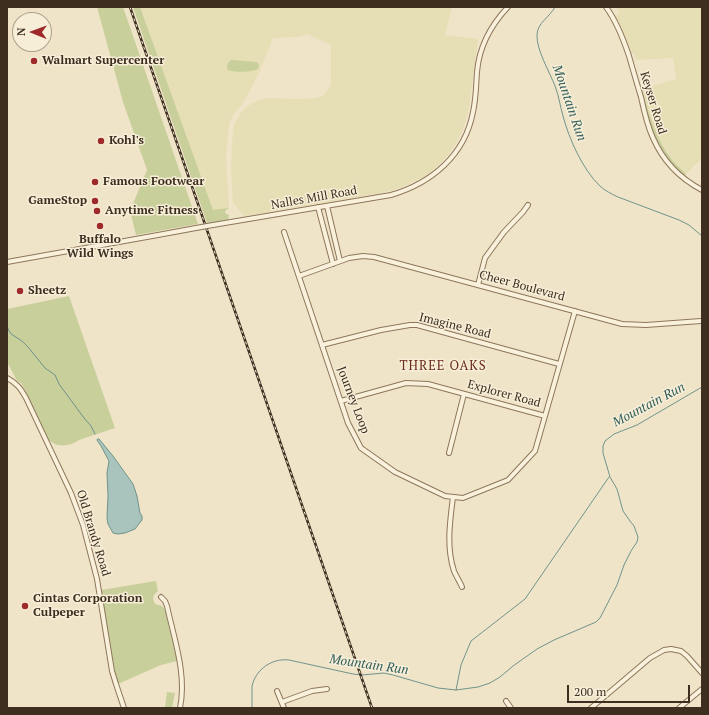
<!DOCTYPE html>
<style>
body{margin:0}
#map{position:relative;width:709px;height:715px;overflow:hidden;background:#f0e4c8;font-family:"PT Serif",serif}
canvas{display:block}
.frame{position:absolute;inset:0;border:8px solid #3d2e20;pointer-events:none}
.north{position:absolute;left:12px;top:12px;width:40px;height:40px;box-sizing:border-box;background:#f7eed8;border:1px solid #ada18e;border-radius:50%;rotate:271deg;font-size:11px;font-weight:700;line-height:16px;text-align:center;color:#3d2e20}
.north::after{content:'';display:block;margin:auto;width:14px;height:18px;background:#9e2a2b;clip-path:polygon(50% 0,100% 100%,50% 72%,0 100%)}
.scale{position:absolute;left:567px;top:685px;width:123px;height:18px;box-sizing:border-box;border:2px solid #3d2e20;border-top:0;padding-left:5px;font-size:12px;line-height:14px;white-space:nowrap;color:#3d2e20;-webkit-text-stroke:3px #f7eed8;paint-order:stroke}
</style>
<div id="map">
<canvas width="709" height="715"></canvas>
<div class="frame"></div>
<div class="north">N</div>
<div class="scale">200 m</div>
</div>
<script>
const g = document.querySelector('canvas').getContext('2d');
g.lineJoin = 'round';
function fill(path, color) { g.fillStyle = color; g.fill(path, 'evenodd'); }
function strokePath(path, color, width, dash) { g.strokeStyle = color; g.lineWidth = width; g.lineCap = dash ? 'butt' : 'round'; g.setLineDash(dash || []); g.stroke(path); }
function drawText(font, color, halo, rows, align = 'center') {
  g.font = font + ' "PT Serif",serif'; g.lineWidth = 3; g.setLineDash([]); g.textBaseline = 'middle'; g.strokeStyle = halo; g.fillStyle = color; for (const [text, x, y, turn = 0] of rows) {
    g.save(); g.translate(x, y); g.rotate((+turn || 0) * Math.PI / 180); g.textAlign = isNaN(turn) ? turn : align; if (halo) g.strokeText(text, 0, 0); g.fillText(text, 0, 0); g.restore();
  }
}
fill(new Path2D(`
 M 140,7 L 452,7 L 445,35 L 478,39 L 469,108 L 465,123 L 459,138 L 453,148 L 445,159 L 433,170 L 424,177 L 397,189 L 381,193 L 244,216 L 233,203 L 231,168 L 232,142 L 234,126 L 237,119 L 242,111 L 249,105 L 259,100 L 268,98 L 301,99 L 316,98 L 324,95 L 331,85 L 331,45 L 307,34 L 300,37 L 273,38 L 259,73 L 249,93 L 241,106 L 233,115 L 230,122 L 228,135 L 226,156 L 229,208 L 213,211 Z
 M 616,7 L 702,7 L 702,158 L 686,174 L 674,162 L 658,136 L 651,120 L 642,89 L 676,79 L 673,58 L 636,60 L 634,53 L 631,54 L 623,32 L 615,16 L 620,14 Z`), '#e6deb5');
fill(new Path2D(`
 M 97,7 L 123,7 L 198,224 L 136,235 L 130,211 L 147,170 L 123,102 Z
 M 133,7 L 140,7 L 213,210 L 229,208 L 225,211 L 226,214 L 227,214 L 229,215 L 228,221 L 207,223 Z
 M 231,60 L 255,62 L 258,63 L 259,66 L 258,69 C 252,72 235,73 228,70 L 227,67 L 228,63 Z
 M 640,89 L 642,89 C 649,114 656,139 673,161 C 677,165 682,170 686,174 L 684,177 C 678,171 672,165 666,159 C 651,139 646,113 640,89 Z
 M 69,296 L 115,428 L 79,440 C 69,447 55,448 47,438 L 25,395 L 26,392 L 21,383 L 17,381 L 7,362 L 7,309 Z
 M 156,581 L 158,591 L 154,595 L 153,599 L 155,604 L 162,606 L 165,609 L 177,661 L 161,665 L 118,684 L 116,678 L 101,590 Z
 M 167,692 L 175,693 L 172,708 L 165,708 Z`), '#c9cf9b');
const water = new Path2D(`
 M 99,439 L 113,456 L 133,484 L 137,496 L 140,513 L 142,516 L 142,520 L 135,529 L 125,533 L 118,534 L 113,533 L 108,524 L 107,518 L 108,496 L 107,473 L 109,461 L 101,446 L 97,440 Z`);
fill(water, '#a9c4bc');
strokePath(water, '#6f938a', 1);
strokePath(new Path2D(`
 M 555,7 C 550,17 537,23 537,35 C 536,49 550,73 555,86 C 559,96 560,106 563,116 C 569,139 583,170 600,186 C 605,191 612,194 618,197 L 679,220 L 689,225 L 702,236
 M 7,327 L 11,334 L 22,341 L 28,347 L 45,368 L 55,375 L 59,384 L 84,418 L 91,426 L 95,434
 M 456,690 L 461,665 L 471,641 L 525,599 L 609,477
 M 252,708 L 252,686 C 256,669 272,658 289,660 L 353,674 L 362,675 L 384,673 L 393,675 L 438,688 L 456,690 L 478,687 L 490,683 L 500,677 L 513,666 L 537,649 L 554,640 L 596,622 L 600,618 L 617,585 L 624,565 L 631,551 L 637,542 L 638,537 L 634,526 L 630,521 L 623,511 L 617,489 L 610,477 L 603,453 L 603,446 L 605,441 L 614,434 L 637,425 L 702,387`), '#6f938a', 1);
const minor = new Path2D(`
 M 606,7 C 617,22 623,38 629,56 C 633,70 637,84 641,97 C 644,111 647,125 653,138 C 663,161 681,179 702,190
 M 327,206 L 340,261
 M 318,207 L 333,264
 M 213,225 L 391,195 C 432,183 465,155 473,112 C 476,99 476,86 477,72 C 479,48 491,25 508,7
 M 284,232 L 348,423 L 361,448 L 395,472 L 445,496 L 463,498 L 508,480 L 535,451 L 575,311
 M 7,262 L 158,235 L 196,228
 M 299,276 L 349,258 L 363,256 L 374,257 L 622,324 L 646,325 L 701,321
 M 478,285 L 485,258 L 504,232 L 523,212 L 528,205
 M 322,345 L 381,330 L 410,325 L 417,325 L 559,364
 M 7,378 C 17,383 21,389 26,398 L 71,493 L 83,525 L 97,579 L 112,671 L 116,684 L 124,708
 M 341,401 L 406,383 L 428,384 L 545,416
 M 449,453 L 464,394
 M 453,497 C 450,521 446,547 454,571 C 456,576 460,582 462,587
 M 161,597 L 165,601 L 167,606 C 174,639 187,674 180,708
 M 277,691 L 284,708
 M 506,701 L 511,708
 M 282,702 L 312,691 L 327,689
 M 591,708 L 650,658 L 664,650 L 671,649 L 681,651 L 687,656 L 702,673
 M 679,708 L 702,689`);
strokePath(minor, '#8d765c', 6);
strokePath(minor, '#faf1dc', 4);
const rail = new Path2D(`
 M 130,7 L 372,708`);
strokePath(rail, '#3d2e20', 2.5);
strokePath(rail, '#f7eed8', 1, [3]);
const minorBridge = new Path2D(`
 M 196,228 L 213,225`);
strokePath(minorBridge, '#8d765c', 6, []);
strokePath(minorBridge, '#faf1dc', 4);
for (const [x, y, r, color] of [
 [34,61,4,"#9e2a2b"],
 [101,141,4,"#9e2a2b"],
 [95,182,4,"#9e2a2b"],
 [95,201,4,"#9e2a2b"],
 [97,211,4,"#9e2a2b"],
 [100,226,4,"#9e2a2b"],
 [20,291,4,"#9e2a2b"],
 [25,606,4,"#9e2a2b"]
]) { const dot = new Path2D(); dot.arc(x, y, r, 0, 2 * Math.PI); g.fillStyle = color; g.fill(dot); strokePath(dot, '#f7eed8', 1.5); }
drawText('bold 12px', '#3d2e20', '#f7eed8', [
 ["Walmart Supercenter",42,61],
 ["Kohl's",109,141],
 ["Famous Footwear",103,182],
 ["GameStop",87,201,"right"],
 ["Anytime Fitness",105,211],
 ["Buffalo",100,240,"center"],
 ["Wild Wings",100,254,"center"],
 ["Sheetz",28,291],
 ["Cintas Corporation",33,599],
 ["Culpeper",33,613]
], 'left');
drawText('12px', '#3d2e20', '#f7eed8', [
 ["Keyser Road",653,103,73],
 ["Nalles Mill Road",314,198,-10],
 ["Cheer Boulevard",522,286,15],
 ["Imagine Road",455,326,14],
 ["Explorer Road",504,394,15],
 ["Journey Loop",353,400,69],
 ["Old Brandy Road",93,533,73]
]);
drawText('italic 13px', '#2f5d5a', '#f7eed8', [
 ["Mountain Run",569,103,71],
 ["Mountain Run",649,405,-28],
 ["Mountain Run",369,665,8]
]);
g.letterSpacing = '1px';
drawText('13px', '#6b2e1e', '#f7eed8', [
 ["THREE OAKS",443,366]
]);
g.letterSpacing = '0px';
</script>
